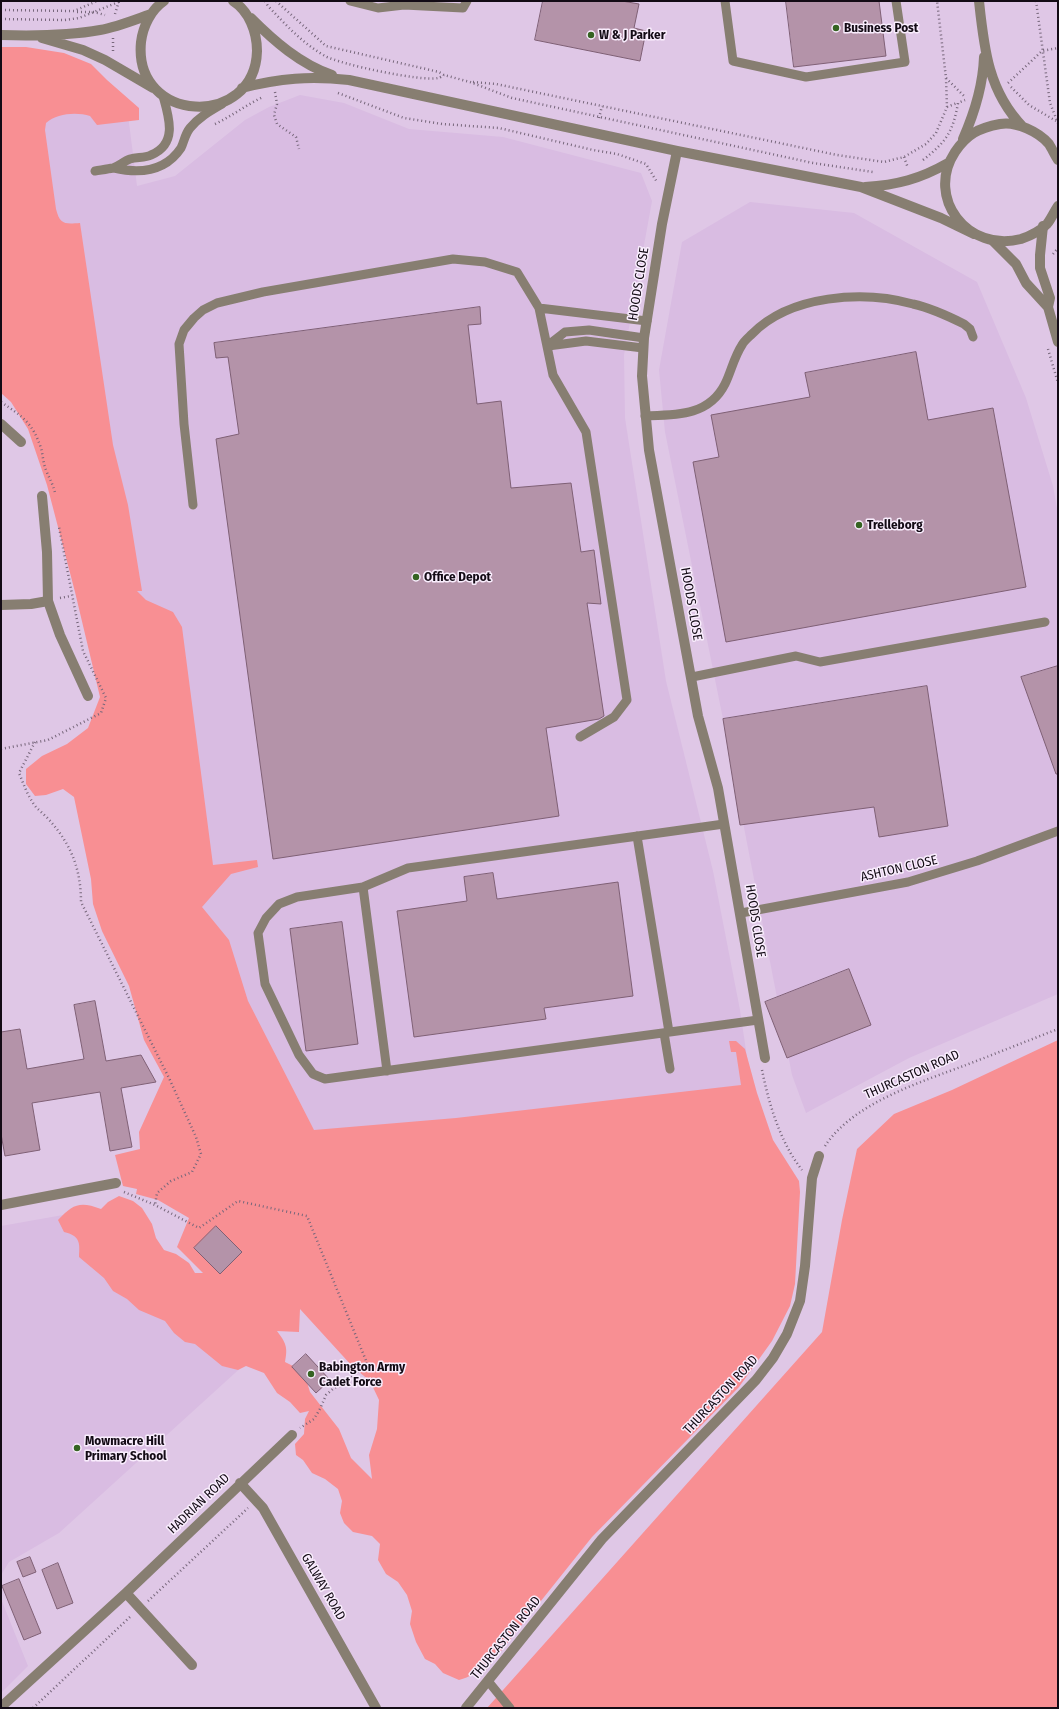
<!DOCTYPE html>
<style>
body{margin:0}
#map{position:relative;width:1059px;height:1709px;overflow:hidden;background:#dfc7e6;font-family:"Fira Sans Condensed",sans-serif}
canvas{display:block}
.frame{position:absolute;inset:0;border:2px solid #130b15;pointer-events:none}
</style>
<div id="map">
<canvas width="1059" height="1709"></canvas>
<div class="frame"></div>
</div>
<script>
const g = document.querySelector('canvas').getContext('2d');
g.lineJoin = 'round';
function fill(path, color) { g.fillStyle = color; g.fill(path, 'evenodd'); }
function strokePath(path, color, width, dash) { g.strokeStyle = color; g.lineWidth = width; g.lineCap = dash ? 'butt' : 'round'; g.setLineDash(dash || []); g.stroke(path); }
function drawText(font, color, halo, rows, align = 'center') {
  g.font = font + ' "Fira Sans Condensed",sans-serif'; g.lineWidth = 3; g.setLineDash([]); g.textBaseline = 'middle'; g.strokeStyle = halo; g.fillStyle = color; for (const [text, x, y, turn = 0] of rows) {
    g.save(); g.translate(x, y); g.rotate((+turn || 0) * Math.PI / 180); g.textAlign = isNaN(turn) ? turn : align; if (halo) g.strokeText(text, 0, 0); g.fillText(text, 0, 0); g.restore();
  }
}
fill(new Path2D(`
 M 300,95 L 344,103 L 409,129 L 503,137 L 641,173 L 652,201 L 624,355 L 625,418 L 666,681 L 713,871 L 740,1010 L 751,1084 L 264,1148 L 188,873 L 26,108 L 126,99 L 137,186 L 175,176 L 245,120 L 269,107 Z
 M 750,202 L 854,213 L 977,282 L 1026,398 L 1053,486 L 1058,514 L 1058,994 L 909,1058 L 806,1113 L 792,1075 L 722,714 L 665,432 L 659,370 L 682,242 Z
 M 63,1215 L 246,1363 L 59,1533 L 9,1562 L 1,1575 L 1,1226 Z
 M 1,1599 L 28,1666 L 1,1693 Z`), '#d9bce2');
fill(new Path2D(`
 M 1,47 L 26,47 L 64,53 L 91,64 L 107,80 L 139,108 L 139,120 L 97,125 L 90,116 C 77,112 57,113 46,123 L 45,130 L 56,209 C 60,225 65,224 80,223 L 113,445 L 128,505 L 142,591 L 137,591 L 146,600 L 173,612 L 182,627 L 213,865 L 257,860 L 258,867 L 231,874 L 202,907 L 229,940 L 248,1001 L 314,1130 L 456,1118 L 741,1085 L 736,1052 L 731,1052 L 729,1041 L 736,1041 L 745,1049 L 757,1093 L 773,1140 L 799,1181 L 800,1192 L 795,1284 L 790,1306 L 772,1341 L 739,1387 L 592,1537 L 485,1671 L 480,1662 C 477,1673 470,1677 459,1680 L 443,1673 L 435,1664 L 425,1659 L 416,1642 L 410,1624 L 412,1611 L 407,1595 L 398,1582 L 386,1574 L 378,1560 L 380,1544 L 372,1536 L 353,1532 L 344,1523 L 340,1513 L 342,1501 L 338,1489 L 325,1479 L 312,1473 L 303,1460 L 296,1455 L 295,1444 L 304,1434 L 305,1419 L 309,1411 L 300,1413 L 290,1402 L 277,1393 L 264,1373 L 246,1366 L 238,1370 L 222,1366 L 195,1344 L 185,1342 L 174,1333 L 165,1321 L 139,1310 L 127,1299 L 113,1291 L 104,1278 L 79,1257 C 80,1242 80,1236 64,1232 L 58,1220 C 73,1204 80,1201 101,1209 L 108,1202 L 119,1196 L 133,1201 L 142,1208 L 152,1224 L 156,1238 L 164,1250 L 176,1254 L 189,1263 L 195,1273 L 203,1273 L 177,1247 L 189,1218 L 158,1200 L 136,1194 L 137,1189 L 123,1186 L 115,1155 L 140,1149 L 139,1132 L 164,1077 L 144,1040 L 129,986 L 102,931 L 93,904 L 91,879 L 74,797 L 63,789 L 46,795 L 35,796 L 26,784 L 26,769 L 42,756 L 67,744 L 88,728 L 100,697 L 75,592 L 47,485 L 28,429 L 11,402 L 1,393 ZM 300,1309 L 352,1366 L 370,1381 L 379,1400 L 377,1429 L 369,1455 L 372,1479 L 351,1458 L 339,1429 L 310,1392 L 306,1379 L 295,1367 L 285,1362 C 288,1347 286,1343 277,1331 L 299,1332 Z
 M 1058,1040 L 1058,1708 L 487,1708 L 822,1332 L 842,1220 L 857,1149 L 894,1114 L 952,1090 Z`), '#f88f93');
const building = new Path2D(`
 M 543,1 L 622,1 L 639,4 L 634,28 L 646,31 L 640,61 L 535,40 Z
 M 786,1 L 879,1 L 886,56 L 794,67 Z
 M 480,307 L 481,324 L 468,325 L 477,404 L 501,401 L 511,488 L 571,483 L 581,552 L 594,550 L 601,604 L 587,603 L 604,716 L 599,719 L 546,728 L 559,816 L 273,859 L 216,439 L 239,434 L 228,357 L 216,358 L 214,343 Z
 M 916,352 L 928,420 L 993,408 L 1026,587 L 726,642 L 693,462 L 719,457 L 711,415 L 810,397 L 805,373 Z
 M 1058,666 L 1058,774 L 1056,774 L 1021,677 Z
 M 927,686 L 948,826 L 879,837 L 874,807 L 740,825 L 723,719 Z
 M 493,873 L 497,899 L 618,882 L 633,996 L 544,1008 L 546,1019 L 414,1037 L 397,911 L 467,901 L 464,877 Z
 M 342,922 L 358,1044 L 306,1051 L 290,929 Z
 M 849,969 L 871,1025 L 787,1058 L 765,1002 Z
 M 95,1001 L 106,1061 L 141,1055 L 156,1082 L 121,1088 L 132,1147 L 110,1151 L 100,1092 L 32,1103 L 40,1150 L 5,1156 L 1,1134 L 1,1032 L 20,1029 L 27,1069 L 84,1059 L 74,1005 Z
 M 216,1226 L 242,1252 L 220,1274 L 194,1248 Z
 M 306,1354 L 330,1380 L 316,1393 L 292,1367 Z
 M 30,1557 L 36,1572 L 23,1577 L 17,1562 Z
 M 58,1563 L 73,1603 L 57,1609 L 42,1570 Z
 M 19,1579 L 41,1633 L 24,1640 L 2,1586 Z`);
fill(building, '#b493a9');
strokePath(building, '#7f6075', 1);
strokePath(new Path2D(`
 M 265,1 L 268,6 C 286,25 301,42 325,56 C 339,64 422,82 438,78 C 439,78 443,76 444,75
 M 276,1 L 326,46 L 439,72 L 444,75 L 470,82 L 512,98 L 813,163 L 873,172
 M 1036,1 L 1050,103 L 1058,123
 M 1,10 L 74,11 L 97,1
 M 77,12 L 94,12 L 105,15
 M 115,14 L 119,1
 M 1,19 L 65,20 L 79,18 L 121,1
 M 113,38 L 113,51
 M 946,78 L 965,97
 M 473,82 L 496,84 L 837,155 L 884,162 L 904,157 L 926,144 L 936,133 L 947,107 L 946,78 L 937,1
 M 1008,83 L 1042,51 L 1058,48
 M 1011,87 L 1029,105 L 1056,121
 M 275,92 L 277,104 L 274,115 L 277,124 L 296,137 L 299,149
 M 338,93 L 404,118 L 442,124 L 499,128 L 593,150 L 617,154 L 646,164 L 657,182
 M 947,107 L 957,103
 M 599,118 L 602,106
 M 215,124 C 232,116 246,105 263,97
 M 904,157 L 908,168
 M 923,160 C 946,142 953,132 958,103 L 965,100
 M 1053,254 L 1058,248
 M 1048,349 L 1058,383
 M 1,402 C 23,417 32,422 41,448 C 43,455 43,463 46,470 C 49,478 53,484 55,493
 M 60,598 L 71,596
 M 35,742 L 19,773 C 24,785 28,797 36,807 C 41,812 47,817 51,822 C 72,846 81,871 81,902 L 169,1078 L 196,1137 L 201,1154 L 192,1172 L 171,1181 L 157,1193 L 155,1205
 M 1,749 L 48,740 L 101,713 L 106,698 L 83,651 L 59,527
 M 762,1070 C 769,1104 780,1142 802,1170
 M 825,1146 C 853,1103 921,1082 966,1065 C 997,1053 1027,1041 1058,1029
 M 124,1192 L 155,1205 L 199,1228 L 238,1201 L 307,1216 L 367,1363 L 343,1385 L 334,1388 L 326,1395 L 320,1409 L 314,1419 L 300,1428
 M 148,1601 L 248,1508
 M 33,1708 L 131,1616`), '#77677b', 2.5, [1, 3]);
strokePath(new Path2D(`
 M 350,1 L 378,8 L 404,5 L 463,8 L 467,1
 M 725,1 L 733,61 L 806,77 L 905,62 L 896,1
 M 114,168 C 140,174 165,172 181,148 C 184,142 185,134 190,128 C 199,117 210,111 222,104
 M 95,171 C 101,170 108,169 113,168 C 119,166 124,161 130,159 C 137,157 145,158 151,155 C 178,144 169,117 163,96
 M 539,308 L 553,375 L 586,432 L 627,700 L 614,717 L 580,737
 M 547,346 L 565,332 L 589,330 L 644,338
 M 548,346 L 586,341 L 643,348
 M 645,416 C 676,415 709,416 725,384 C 731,372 734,357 742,345 C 744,341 749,337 752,334 C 790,295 863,290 913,304 C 931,308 948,316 964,324 L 970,329 L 973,337
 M 193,505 L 184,424 L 179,344 L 184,330 L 194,318 L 203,310 L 217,303 L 263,292 L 453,259 L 485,262 L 517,272 L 539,308 L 647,321
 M 692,677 L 796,656 L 820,662 L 1045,622
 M 724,824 L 408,868 L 363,887 L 297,897 L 279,904 L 266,918 L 258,933 L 265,984 L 299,1055 L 313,1074 L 325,1079 L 758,1020
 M 637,836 L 669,1032
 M 363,887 L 387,1071
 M 741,913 L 908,882 L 977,861 L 1058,831
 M 664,1033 L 670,1069
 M 488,1681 L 510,1708`), '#877e71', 9);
strokePath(new Path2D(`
 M 1043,226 L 1040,255 L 1040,268 L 1050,298 L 1048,307 L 1058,342
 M 993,241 L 1016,264 L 1026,283 L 1048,307
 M 1,424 L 21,442
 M 42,496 L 47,552 L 48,601 L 60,635 L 88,696
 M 1,605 L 31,604 L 48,601
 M 1,1205 L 116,1183
 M 240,1483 L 263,1508 L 376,1708
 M 126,1593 L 192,1665
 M 1,1707 L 126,1593 L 292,1435
 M 466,1708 L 602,1539 L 756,1380 L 773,1358 L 787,1334 L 800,1301 L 805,1266 L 812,1178 L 819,1156`), '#877e71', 10);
strokePath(new Path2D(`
 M 164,1 C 151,10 143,26 141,42 C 133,124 255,129 257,51 C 257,32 249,11 233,1
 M 979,1 C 984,48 988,91 1023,127
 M 251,18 C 274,41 300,64 332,75
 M 1,35 C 34,36 67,36 100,30 C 117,27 134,20 151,14
 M 42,38 L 83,50 L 105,60 L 153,88
 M 242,88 C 280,78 310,76 349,80 L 677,151 L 861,187 L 941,218 L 974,234
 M 963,139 C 974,114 983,85 984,57
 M 677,151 L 662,224 L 644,338 L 642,376 L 649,450 L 698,716 L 718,788 L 765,1058
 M 1058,160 C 1055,155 1052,149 1049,144 C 1039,132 1016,121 1000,124 C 979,128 967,134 955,152 C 925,198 968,253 1021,239 C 1030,236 1040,231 1047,224 C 1051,219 1054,212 1058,206
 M 865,187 C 897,185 920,179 948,163`), '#877e71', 10);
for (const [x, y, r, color] of [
 [836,28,4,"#356322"],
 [591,35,4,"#356322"],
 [859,525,4,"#356322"],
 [416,577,4,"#356322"],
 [311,1374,4,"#356322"],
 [77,1448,4,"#356322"]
]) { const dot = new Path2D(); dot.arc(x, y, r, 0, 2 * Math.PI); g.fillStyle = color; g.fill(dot); strokePath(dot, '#f9edfd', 1.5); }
drawText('bold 13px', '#130b15', '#f9edfd', [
 ["Business Post",844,28],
 ["W & J Parker",599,35],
 ["Trelleborg",867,525],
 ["Office Depot",424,577],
 ["Babington Army",319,1367],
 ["Cadet Force",319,1382],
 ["Mowmacre Hill",85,1441],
 ["Primary School",85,1456]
], 'left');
drawText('13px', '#130b15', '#f9edfd', [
 ["HOODS CLOSE",639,284,-81],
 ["HOODS CLOSE",691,604,80],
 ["ASHTON CLOSE",899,869,-13],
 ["HOODS CLOSE",755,921,81],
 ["THURCASTON ROAD",912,1075,-24],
 ["THURCASTON ROAD",721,1395,-47],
 ["HADRIAN ROAD",199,1504,-44],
 ["GALWAY ROAD",323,1587,60],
 ["THURCASTON ROAD",506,1638,-51]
]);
</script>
